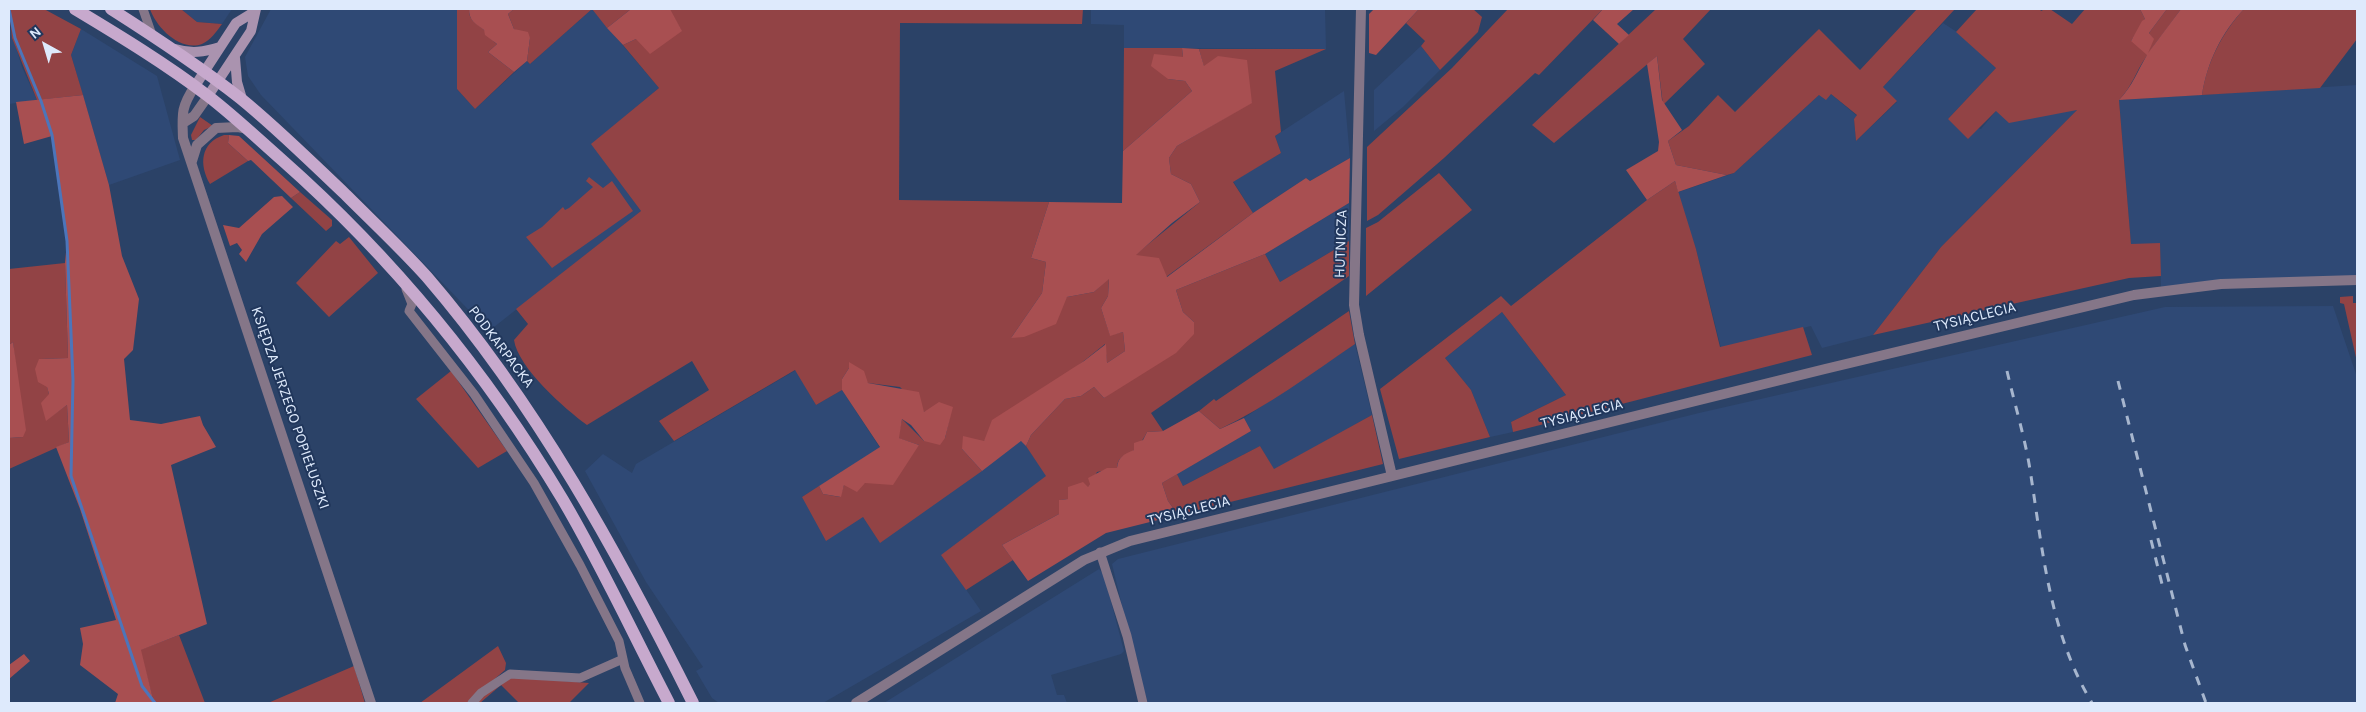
<!DOCTYPE html>
<meta charset="utf-8">
<style>
body{margin:0}
#map{position:relative;width:2366px;height:712px;overflow:hidden;background:#2b4267;font-family:Karla,sans-serif}
canvas{display:block}
.frame{position:absolute;inset:0;border:10px solid #deeafc;pointer-events:none}
.north{position:absolute;left:20px;top:20px;width:50px;height:50px;-webkit-text-stroke:4px #21375c;paint-order:stroke;rotate:321deg;font-size:14px;font-weight:700;line-height:20px;text-align:center;color:#deeafc}
.north::after{content:'';display:block;margin:auto;width:18px;height:22px;background:#deeafc;clip-path:polygon(50% 0,100% 100%,50% 72%,0 100%)}
</style>
<div id="map">
<canvas width="2366" height="712"></canvas>
<div class="frame"></div>
<div class="north">N</div>
</div>
<script>
const g = document.querySelector('canvas').getContext('2d');
g.lineJoin = 'round';
function fill(path, color) { g.fillStyle = color; g.fill(path, 'evenodd'); }
function strokePath(path, color, width, dash) { g.strokeStyle = color; g.lineWidth = width; g.lineCap = dash ? 'butt' : 'round'; g.setLineDash(dash || []); g.stroke(path); }
function drawText(font, color, halo, rows, align = 'center') {
  g.font = font + ' Karla,sans-serif'; g.lineWidth = 4; g.setLineDash([]); g.textBaseline = 'middle'; g.strokeStyle = halo; g.fillStyle = color; for (const [text, x, y, turn = 0] of rows) {
    g.save(); g.translate(x, y); g.rotate((+turn || 0) * Math.PI / 180); g.textAlign = isNaN(turn) ? turn : align; if (halo) g.strokeText(text, 0, 0); g.fillText(text, 0, 0); g.restore();
  }
}
fill(new Path2D(`
 M 181,9 L 232,9 L 222,24 L 197,22 Z
 M 271,9 L 457,9 L 457,89 L 475,109 L 527,61 L 530,64 L 592,9 L 659,88 L 592,144 L 641,211 L 489,331 L 261,95 L 248,76 L 245,57 Z
 M 1091,9 L 1325,9 L 1326,49 L 1124,48 L 1124,25 L 1091,24 Z
 M 1943,23 L 1960,34 L 1996,68 L 1948,119 L 1981,129 L 1996,111 L 2078,109 L 1941,247 L 1873,335 L 1822,348 L 1811,326 L 1721,348 L 1696,249 L 1676,193 L 1734,173 L 1819,95 L 1831,94 L 1857,116 L 1854,119 L 1856,141 L 1897,102 L 1883,87 Z
 M 9,24 L 22,67 L 37,100 L 9,104 Z
 M 81,29 L 157,76 L 180,160 L 109,185 L 71,55 Z
 M 1421,46 L 1440,70 L 1403,107 L 1374,131 L 1374,90 Z
 M 2357,85 L 2357,280 L 2161,291 L 2160,244 L 2131,244 L 2119,100 Z
 M 1344,91 L 1350,158 L 1310,181 L 1306,178 L 1253,213 L 1233,181 L 1281,153 L 1275,136 Z
 M 1349,203 L 1349,241 L 1280,282 L 1265,254 Z
 M 2333,306 L 2357,377 L 2357,703 L 1148,703 L 1136,664 L 1112,564 L 1118,559 L 1699,413 L 2165,307 Z
 M 1502,312 L 1566,395 L 1511,422 L 1513,432 L 1490,437 L 1471,390 L 1445,358 Z
 M 1355,344 L 1372,415 L 1274,470 L 1260,446 L 1183,486 L 1177,474 L 1251,431 L 1244,418 Z
 M 796,370 L 816,405 L 842,390 L 880,448 L 802,497 L 863,517 L 880,542 L 1022,440 L 1047,476 L 942,555 L 981,611 L 823,703 L 719,703 L 712,698 L 696,671 L 703,667 L 646,582 L 585,471 L 603,454 L 632,473 L 636,464 Z
 M 1099,569 L 1104,575 L 1124,651 L 1121,654 L 1051,675 L 1057,695 L 1064,695 L 1067,703 L 884,703 Z`), '#2f4975');
fill(new Path2D(`
 M 9,9 L 44,9 L 81,29 L 71,55 L 83,95 L 37,100 L 12,38 Z
 M 150,9 L 181,9 L 197,22 L 222,24 C 216,32 211,40 202,44 C 180,52 156,27 150,9 Z
 M 457,9 L 469,9 C 469,21 475,22 483,29 C 488,34 490,39 497,44 L 488,52 L 514,72 L 475,109 L 457,89 Z
 M 514,9 L 631,9 L 607,28 L 592,9 L 530,64 L 527,61 L 530,38 L 514,29 L 508,14 Z
 M 669,9 L 1083,9 L 1082,24 L 900,23 L 899,200 L 1049,202 L 1031,258 L 1046,262 L 1042,293 L 1011,338 L 1067,297 L 1094,292 L 1109,278 L 1108,296 L 1101,308 L 1110,335 L 1123,332 L 1125,351 L 1107,363 L 1105,344 L 984,441 L 962,449 L 982,471 L 880,543 L 863,517 L 826,541 L 802,497 L 819,486 L 823,494 L 840,497 L 844,485 L 865,483 L 919,445 L 898,438 L 902,419 L 924,441 L 945,438 L 952,407 L 924,412 L 900,387 L 868,383 L 849,363 L 849,368 L 842,379 L 842,390 L 816,405 L 795,370 L 674,441 L 659,421 L 709,390 L 692,361 L 587,425 C 565,409 518,368 514,340 L 528,324 L 516,309 L 641,211 L 591,144 L 659,88 L 623,45 L 636,39 L 681,30 Z
 M 1419,9 L 1473,9 L 1482,17 L 1478,32 L 1440,70 L 1421,46 L 1425,41 L 1406,23 Z
 M 1508,9 L 1603,9 L 1539,75 L 1535,73 L 1444,158 L 1378,215 L 1367,221 L 1367,147 L 1452,68 Z
 M 1656,9 L 1711,9 L 1683,39 L 1705,64 L 1663,105 L 1657,56 L 1554,143 L 1532,125 Z
 M 1917,9 L 1955,9 L 1883,87 L 1897,101 L 1856,141 L 1854,119 L 1857,115 L 1831,94 L 1826,100 L 1819,95 L 1734,173 L 1727,175 L 1676,165 L 1668,141 L 1689,126 L 1718,95 L 1735,112 L 1819,29 L 1860,70 Z
 M 1977,9 L 2038,9 L 2042,11 L 2043,9 L 2050,9 L 2072,24 L 2085,9 L 2140,9 L 2145,19 L 2131,41 L 2153,39 L 2149,33 L 2167,9 L 2181,9 C 2170,25 2157,40 2146,57 C 2135,73 2133,85 2119,100 L 2131,244 L 2160,243 L 2161,276 L 2129,278 L 1873,335 L 1941,247 L 2077,110 L 2009,123 L 1996,111 L 1968,139 L 1948,119 L 1996,68 L 1956,32 Z
 M 2244,9 L 2357,9 L 2357,39 L 2320,88 L 2202,95 C 2207,62 2222,33 2244,9 Z
 M 1124,48 L 1182,48 L 1183,57 L 1168,79 L 1185,81 L 1192,91 L 1123,151 Z
 M 1199,49 L 1326,49 L 1275,71 L 1281,132 L 1275,136 L 1281,153 L 1233,182 L 1253,213 L 1166,277 L 1135,255 L 1200,202 L 1191,184 L 1171,174 L 1169,158 L 1177,146 L 1252,102 L 1204,67 Z
 M 200,117 L 213,126 L 204,130 L 196,140 L 192,140 L 191,135 Z
 M 224,135 L 229,135 L 228,143 L 248,161 L 210,184 C 199,165 200,143 224,135 Z
 M 1439,173 L 1472,210 L 1366,296 L 1366,228 L 1378,222 Z
 M 589,177 L 603,188 L 612,181 L 633,211 L 552,268 L 526,237 L 542,227 L 563,207 L 565,210 L 569,208 L 593,187 L 586,181 Z
 M 1675,181 L 1696,249 L 1720,347 L 1803,327 L 1812,355 L 1513,432 L 1511,422 L 1566,395 L 1502,312 L 1445,358 L 1471,390 L 1490,437 L 1399,459 L 1380,389 L 1501,296 L 1511,306 L 1647,200 Z
 M 300,192 L 332,220 L 332,226 L 326,231 L 291,198 Z
 M 349,237 L 378,273 L 329,317 L 296,283 L 336,241 L 340,244 Z
 M 1349,241 L 1349,276 L 1151,413 L 1163,431 L 1147,432 C 1144,438 1140,444 1135,449 C 1127,457 1118,454 1117,468 L 1097,472 L 1088,488 L 1068,499 L 1060,500 L 1059,514 L 1002,545 L 1013,560 L 966,590 L 941,555 L 1046,476 L 1026,446 L 1031,435 L 1065,399 L 1081,396 L 1094,387 L 1104,398 L 1194,322 L 1183,312 L 1176,290 L 1265,254 L 1280,282 Z
 M 65,263 L 68,358 L 40,359 L 49,394 L 46,420 L 67,405 L 69,442 L 9,469 L 9,438 L 23,437 L 13,342 L 9,345 L 9,269 Z
 M 2353,296 L 2353,303 L 2356,303 L 2357,296 L 2357,362 L 2344,304 L 2340,303 L 2340,297 Z
 M 1349,311 L 1355,344 C 1311,374 1268,406 1220,429 L 1199,411 L 1214,399 L 1216,401 Z
 M 451,371 L 507,451 L 478,468 L 416,399 Z
 M 1372,415 L 1383,464 L 1178,515 L 1168,501 L 1162,483 L 1177,474 L 1183,486 L 1260,446 L 1274,469 Z
 M 179,635 L 205,703 L 154,703 L 140,650 Z
 M 498,646 L 506,663 L 505,670 L 467,703 L 420,703 Z
 M 354,666 L 365,703 L 268,703 Z
 M 511,677 L 589,683 L 569,703 L 519,703 L 501,685 L 480,703 L 475,703 L 484,694 Z`), '#924345');
fill(new Path2D(`
 M 469,9 L 514,9 L 508,14 L 514,29 L 528,32 L 530,38 L 527,61 L 514,72 L 488,52 L 497,44 L 485,35 L 484,30 C 475,23 469,21 469,9 Z
 M 631,9 L 670,9 L 682,31 L 650,54 L 636,39 L 623,45 L 607,28 Z
 M 1374,9 L 1419,9 L 1376,55 L 1369,53 L 1369,14 Z
 M 1603,9 L 1634,9 L 1617,24 L 1629,35 L 1619,44 L 1593,20 Z
 M 2140,9 L 2167,9 L 2149,33 L 2154,39 L 2148,53 L 2181,9 L 2244,9 C 2222,32 2207,62 2202,95 L 2119,100 C 2133,85 2137,72 2147,55 L 2131,41 L 2142,21 L 2145,19 Z
 M 1182,48 L 1199,49 L 1204,66 L 1218,56 L 1247,60 L 1252,103 L 1177,146 L 1169,158 L 1171,174 L 1191,184 L 1200,202 L 1172,223 L 1136,255 L 1159,258 L 1167,277 L 1253,213 L 1306,178 L 1310,181 L 1350,158 L 1349,203 L 1265,254 L 1176,290 L 1183,312 L 1194,322 L 1194,334 L 1176,353 L 1104,398 L 1094,387 L 1081,396 L 1065,399 L 1031,435 L 1026,446 L 1021,441 L 982,471 L 962,449 L 963,436 L 984,441 L 992,420 L 1084,361 L 1106,344 L 1107,363 L 1125,351 L 1123,332 L 1110,336 L 1101,308 L 1108,296 L 1109,279 L 1094,292 L 1067,297 L 1056,324 L 1024,337 L 1011,338 L 1042,293 L 1046,262 L 1031,258 L 1049,202 L 1122,203 L 1123,151 L 1192,91 L 1185,81 L 1168,79 L 1151,66 L 1154,54 L 1183,57 Z
 M 1657,56 L 1662,100 L 1682,130 L 1668,141 L 1676,165 L 1727,175 L 1678,192 L 1675,181 L 1647,200 L 1626,170 L 1658,151 L 1659,142 L 1647,64 Z
 M 83,95 L 109,185 L 122,256 L 139,299 L 133,350 L 124,359 L 130,420 L 161,424 L 200,416 L 203,425 L 216,447 L 171,465 L 207,624 L 141,650 L 154,703 L 115,703 L 118,694 L 80,665 L 83,644 L 80,628 L 116,620 L 80,509 L 56,447 L 69,442 L 67,405 L 46,421 L 41,403 L 49,394 L 47,387 L 38,382 L 35,369 L 39,359 L 68,358 L 65,263 L 67,241 L 52,136 L 24,144 L 16,102 Z
 M 229,135 L 239,136 L 300,192 L 291,198 L 251,160 L 248,161 L 228,143 Z
 M 282,196 L 293,207 L 262,234 L 246,262 L 239,254 L 242,250 L 237,243 L 230,246 L 223,225 L 239,228 L 274,197 Z
 M 13,342 L 26,430 L 23,437 L 9,438 L 9,345 Z
 M 849,362 L 864,371 L 868,383 L 919,392 L 924,412 L 939,402 L 953,407 L 945,438 L 940,445 L 924,441 L 911,425 L 902,419 L 899,438 L 919,445 L 893,485 L 865,483 L 857,492 L 844,485 L 841,497 L 823,494 L 819,486 L 880,447 L 842,390 L 842,379 L 849,368 Z
 M 1199,411 L 1220,429 L 1244,418 L 1251,431 L 1162,483 L 1168,501 L 1178,515 L 1106,533 L 1028,581 L 1002,545 L 1059,514 L 1059,500 L 1068,499 L 1068,487 L 1083,482 L 1088,487 L 1090,484 L 1088,478 L 1107,468 L 1117,468 C 1118,457 1124,454 1134,450 L 1134,443 L 1143,440 L 1147,432 L 1163,431 Z
 M 24,654 L 30,661 L 9,679 L 9,665 Z`), '#a84f51');
strokePath(new Path2D(`
 M 9,9 L 15,38 L 41,101 L 52,135 L 67,241 L 73,380 L 71,476 L 142,686 L 155,703`), '#4c75ba', 3);
strokePath(new Path2D(`
 M 143,9 L 152,35
 M 406,289 L 412,304 L 409,311 L 474,394 L 534,483 L 580,565 L 619,641 L 625,668 L 640,703
 M 1100,552 L 1127,636 L 1143,703
 M 472,703 L 481,693 L 510,674 L 580,678 L 623,659`), '#857688', 9);
strokePath(new Path2D(`
 M 1361,9 L 1354,305 L 1359,335 L 1392,476
 M 195,86 C 181,107 182,114 183,138 L 371,703
 M 183,123 L 194,116 L 208,96
 M 192,161 L 197,145 L 216,128 L 238,127 L 248,129
 M 856,703 L 1084,560 L 1130,541 L 1825,369 L 2134,295 L 2221,284 L 2357,280`), '#857688', 10);
strokePath(new Path2D(`
 M 175,49 C 192,54 204,52 220,47
 M 235,58 L 237,82 L 242,99
 M 195,86 L 236,23 L 254,12
 M 208,96 L 251,31 L 256,9`), '#aa93af', 10);
strokePath(new Path2D(`
 M 75,9 C 120,36 166,64 208,96 C 234,116 257,138 282,160 C 394,259 487,373 563,500 C 602,566 634,636 669,703
 M 111,9 C 155,37 199,66 240,98 C 277,128 311,162 346,195 C 373,222 401,248 427,277 C 537,405 618,553 693,703`), '#c7a9cd', 12);
strokePath(new Path2D(`
 M 2007,371 C 2015,406 2026,441 2031,476 C 2043,554 2050,633 2092,703
 M 2118,381 L 2185,645 L 2206,703
 M 2151,540 L 2162,584`), '#a7b6ce', 3, [9, 9]);
drawText('15px', '#deeafc', '#21375c', [
 ["HUTNICZA",1341,244,-88],
 ["TYSIĄCLECIA",1975,317,-14],
 ["PODKARPACKA",501,347,53],
 ["KSIĘDZA JERZEGO POPIEŁUSZKI",290,408,71],
 ["TYSIĄCLECIA",1582,414,-14],
 ["TYSIĄCLECIA",1189,511,-14]
]);
</script>
